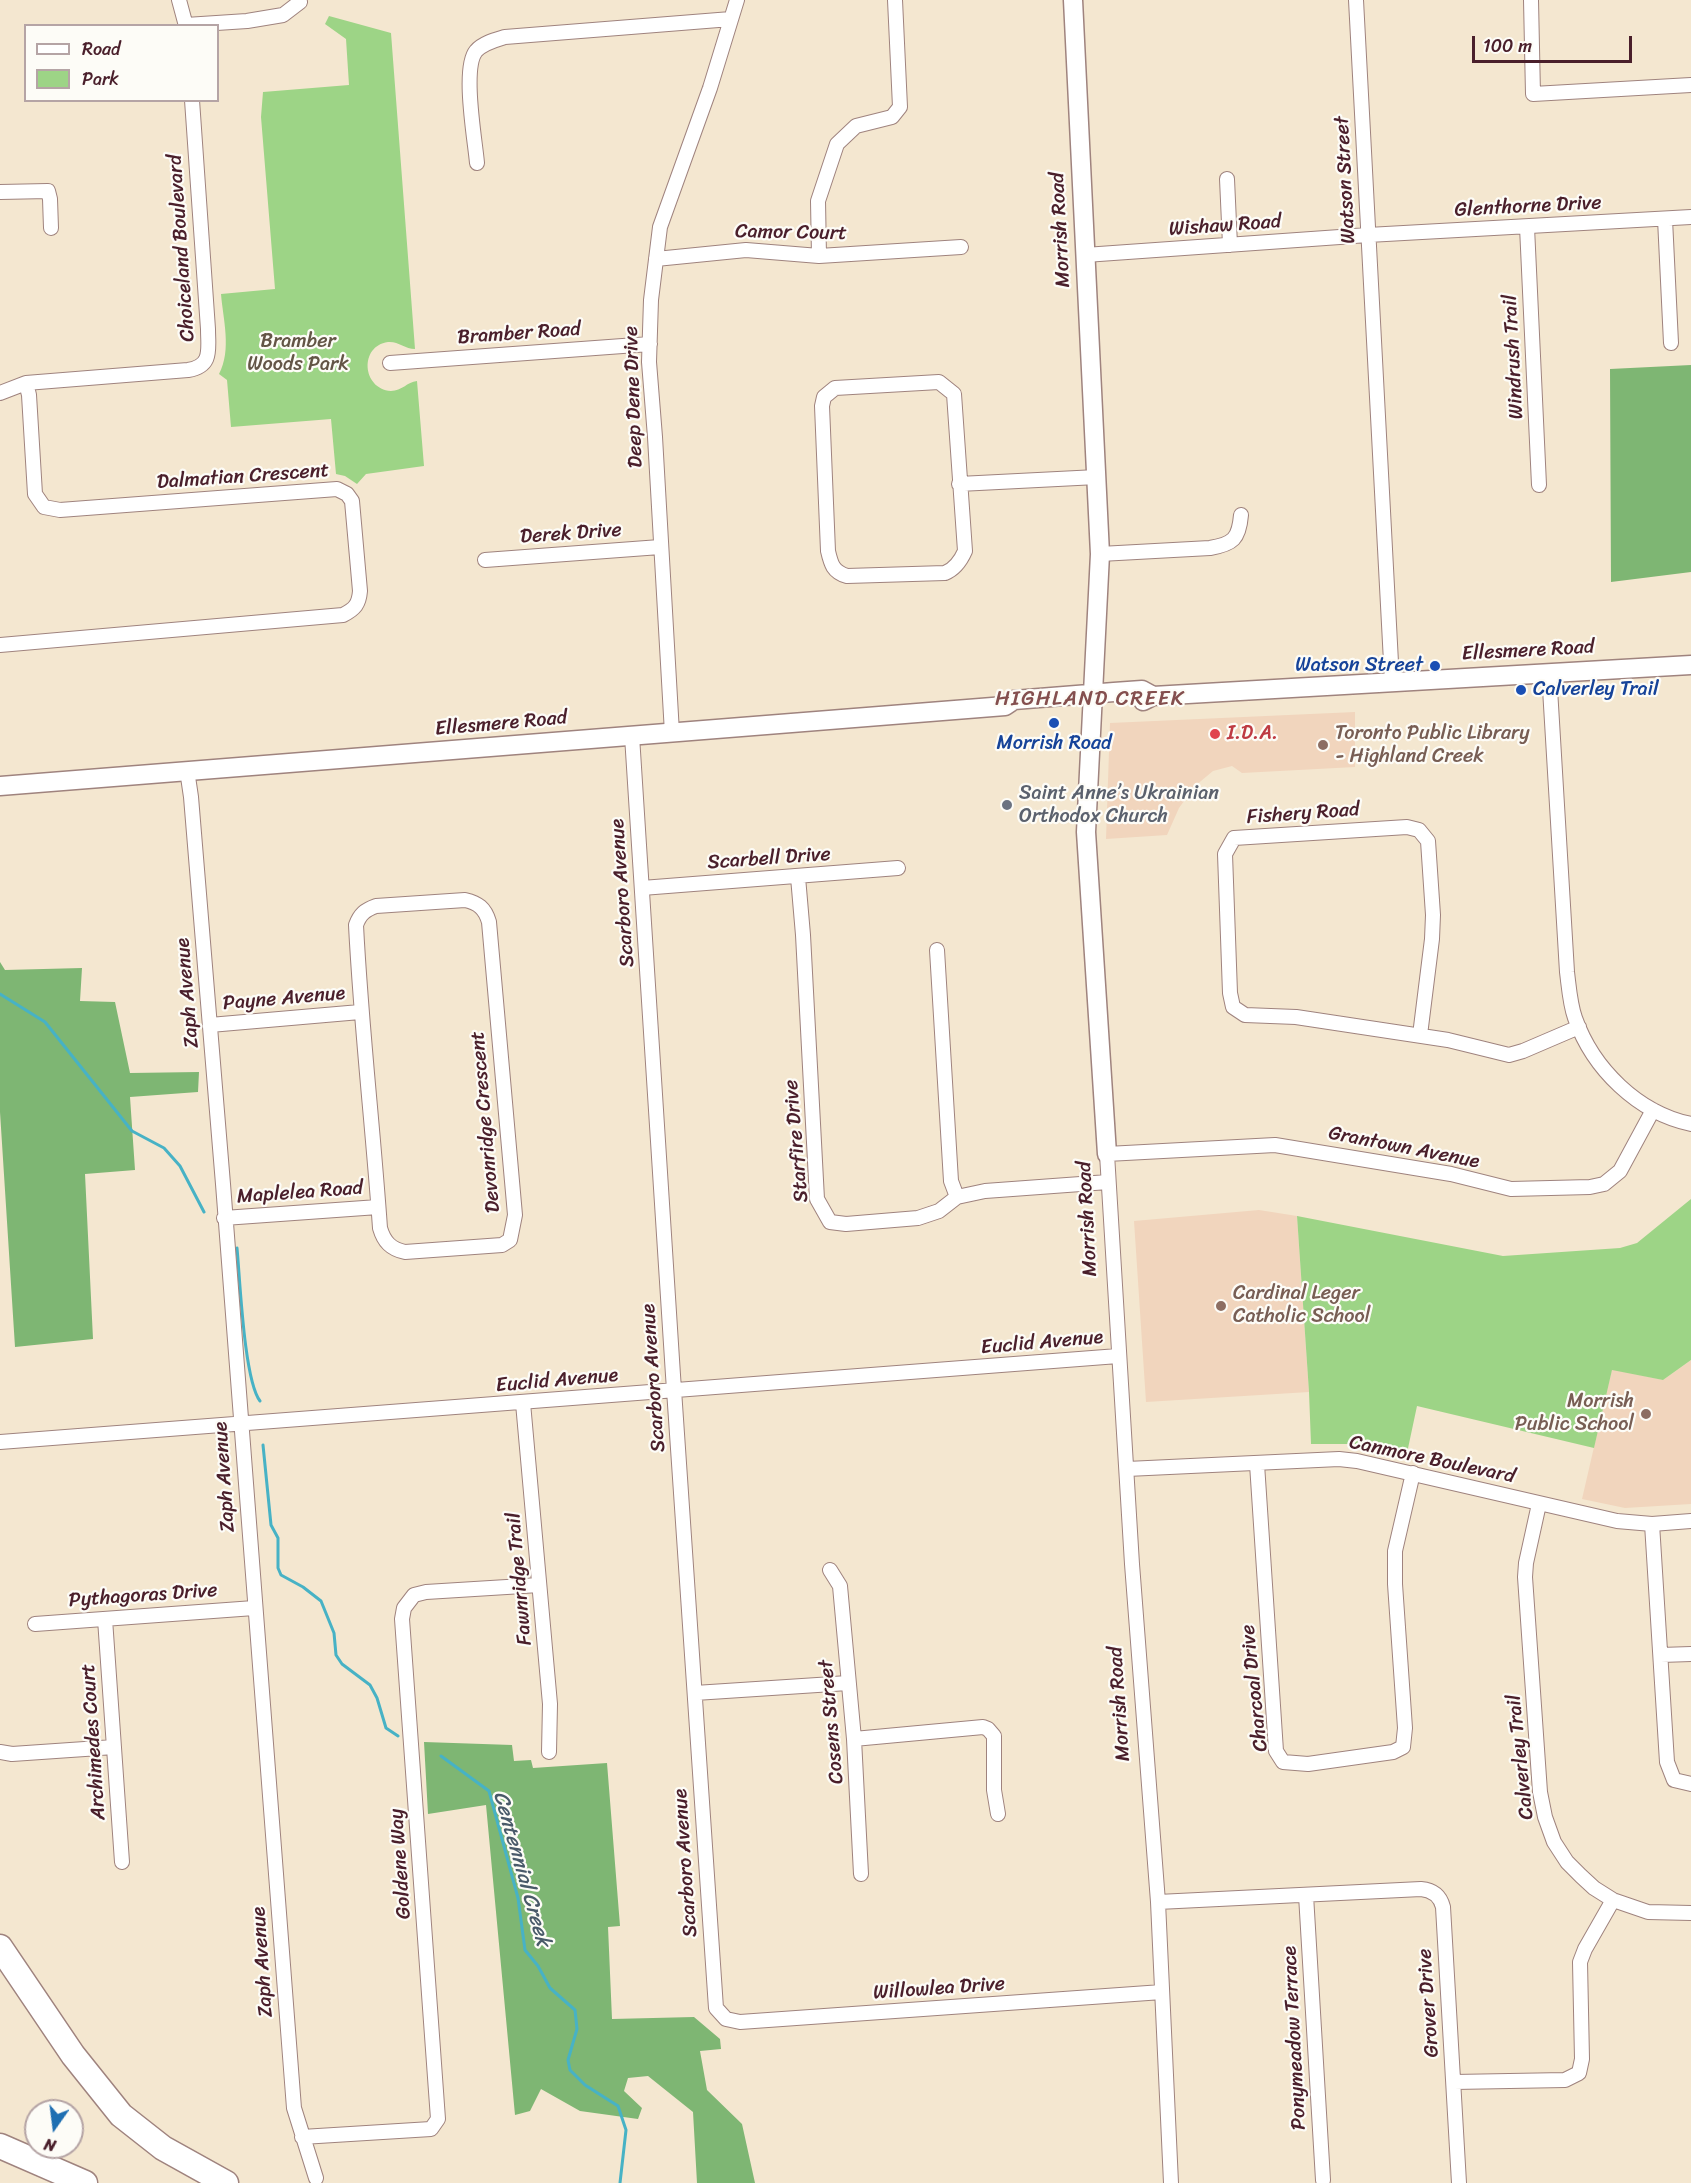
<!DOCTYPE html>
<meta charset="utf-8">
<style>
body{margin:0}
#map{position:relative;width:1691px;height:2183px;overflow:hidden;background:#f4e7d0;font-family:Sriracha,sans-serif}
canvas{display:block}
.legend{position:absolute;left:24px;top:24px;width:195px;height:78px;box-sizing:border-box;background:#fdfcf7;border:2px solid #b5a4a5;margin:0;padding:8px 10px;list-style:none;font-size:18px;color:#4a1f2b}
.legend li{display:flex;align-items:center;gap:12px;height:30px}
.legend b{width:30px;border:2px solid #b5a4a5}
.north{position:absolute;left:24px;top:2099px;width:60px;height:60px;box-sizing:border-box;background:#fdfcf7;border:2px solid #b5a4a5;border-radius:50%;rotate:194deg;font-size:16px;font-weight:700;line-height:24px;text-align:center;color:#4a1f2b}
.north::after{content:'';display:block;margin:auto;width:21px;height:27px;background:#1f6fb2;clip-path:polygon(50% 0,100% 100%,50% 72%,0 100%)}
.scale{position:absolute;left:1472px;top:36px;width:160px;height:27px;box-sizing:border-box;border:3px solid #4a1f2b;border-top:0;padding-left:8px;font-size:18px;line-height:21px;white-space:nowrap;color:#4a1f2b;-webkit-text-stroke:4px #fdfcf7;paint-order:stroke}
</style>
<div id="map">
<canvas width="1691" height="2183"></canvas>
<ul class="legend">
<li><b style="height:8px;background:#fff"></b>Road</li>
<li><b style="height:16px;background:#9dd486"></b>Park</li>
</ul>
<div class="north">N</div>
<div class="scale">100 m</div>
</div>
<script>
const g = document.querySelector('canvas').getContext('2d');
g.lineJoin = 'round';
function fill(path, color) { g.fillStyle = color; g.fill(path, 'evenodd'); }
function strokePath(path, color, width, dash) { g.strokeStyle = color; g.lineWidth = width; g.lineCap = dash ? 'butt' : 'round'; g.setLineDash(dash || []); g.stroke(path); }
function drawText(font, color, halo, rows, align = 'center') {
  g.font = font + ' Sriracha,sans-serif'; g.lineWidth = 4.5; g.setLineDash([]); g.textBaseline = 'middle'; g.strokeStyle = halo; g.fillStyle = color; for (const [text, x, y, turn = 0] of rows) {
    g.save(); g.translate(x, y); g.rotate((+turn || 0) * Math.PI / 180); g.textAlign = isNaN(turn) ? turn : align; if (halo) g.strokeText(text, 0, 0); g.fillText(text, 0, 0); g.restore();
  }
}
fill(new Path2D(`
 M 1355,712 L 1355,767 L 1242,773 L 1232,766 L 1213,771 L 1195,786 L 1179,808 L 1167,835 L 1106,839 L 1110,723 Z
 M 1259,1210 L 1297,1216 L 1309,1392 L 1146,1402 L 1134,1221 Z
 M 1691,1360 L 1691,1504 L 1625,1508 L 1582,1499 L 1612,1369 L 1663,1380 Z`), '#f1d5bd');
fill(new Path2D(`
 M 329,16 L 391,33 L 415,349 C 405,349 398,341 388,342 C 359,346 362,389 391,391 C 402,391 407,382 417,381 L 424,466 L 366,474 L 357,484 L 345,476 L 336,474 L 331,419 L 231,427 L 227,380 L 219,374 C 232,350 223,319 221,294 L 275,289 L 261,117 L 263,92 L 349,85 L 346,39 L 325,24 Z
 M 1691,1199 L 1691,1360 L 1663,1380 L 1612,1370 L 1594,1448 L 1417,1406 L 1407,1453 L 1361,1444 L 1311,1444 L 1309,1392 L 1297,1216 L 1503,1256 L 1620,1248 L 1637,1243 Z`), '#9dd486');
fill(new Path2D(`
 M 1691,365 L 1691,572 L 1611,582 L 1610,369 Z
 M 0,962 L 5,970 L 82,968 L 80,1001 L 115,1002 L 130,1073 L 199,1072 L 198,1092 L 130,1097 L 135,1170 L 85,1174 L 93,1339 L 15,1347 L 0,1112 Z
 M 424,1742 L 512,1745 L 514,1761 L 531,1760 L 533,1768 L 607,1763 L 620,1926 L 608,1927 L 612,2019 L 694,2017 L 720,2039 L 721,2049 L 700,2051 L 707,2090 L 742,2124 L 755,2183 L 697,2183 L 693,2112 L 648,2076 L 628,2078 L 624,2091 L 642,2108 L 638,2119 L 580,2111 L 541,2089 L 530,2111 L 515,2115 L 486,1805 L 428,1814 Z`), '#7eb673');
strokePath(new Path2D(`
 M 0,994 L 45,1022 L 132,1131 L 164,1148 L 180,1166 L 204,1212
 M 237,1248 C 240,1279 244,1380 260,1401
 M 263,1445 L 271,1525 L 278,1538 L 278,1568 L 281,1575 L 303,1587 L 321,1601 L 334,1633 L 336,1655 L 342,1664 L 370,1685 L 377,1698 L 386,1728 L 398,1736
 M 441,1756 L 489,1791 L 518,1898 L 525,1950 L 538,1966 L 550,1988 L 575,2010 L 577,2029 L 568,2060 L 570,2070 L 585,2085 L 618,2106 L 626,2130 L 620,2183`), '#47b2c5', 3);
const street = new Path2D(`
 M 179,0 L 186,26
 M 1356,0 L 1392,681
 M 1531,0 L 1533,94 L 1691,85
 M 186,25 L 247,21 L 283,15 L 300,2
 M 477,163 C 475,140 462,68 476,51 C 483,43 495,40 505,37 L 731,19
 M 1227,179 L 1230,245
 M 0,192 L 48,191 L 50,199 L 51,228
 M 1665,219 L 1671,343
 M 1527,227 L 1539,485
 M 1085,255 L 1368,235 L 1691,217
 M 819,256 L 818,201 L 837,144 L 856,126 L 892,117 L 900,107 L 895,0
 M 656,259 L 746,250 L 819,256 L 961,247
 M 390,363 L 650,344
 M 939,382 L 954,394 L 965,551 C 961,560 955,569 945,573 L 847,576 C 833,572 831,564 828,551 L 822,406 L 824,397 L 835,388 Z
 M 0,393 L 26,383 L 188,370 C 213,366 208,349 208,329 L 192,100
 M 959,484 L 1097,477
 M 1100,554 L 1210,548 C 1233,544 1239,539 1241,515
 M 485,560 L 660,547
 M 0,645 L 343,615 C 355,609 359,604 360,591 L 352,501 L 347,494 L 337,489 L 60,510 L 44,507 L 35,494 L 29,395 L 26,383
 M 1549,672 L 1567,972 C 1569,988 1570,1004 1575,1018 C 1593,1069 1638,1113 1691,1124
 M 672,733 L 655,437 L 649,362 L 651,300 L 660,227 L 710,88 L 737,0
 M 632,736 L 673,1375 L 716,2008 L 726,2019 L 740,2022 L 1162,1992
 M 187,770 L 191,797 L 223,1184 L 294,2108 L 316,2178
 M 798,877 L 803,935 L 817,1199 L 830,1222 L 846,1224 L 918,1218 L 939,1211 L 957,1197 L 985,1191 L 1108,1182
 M 642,888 L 898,868
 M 465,900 C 478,903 485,908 489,922 L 515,1215 L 510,1240 L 502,1245 L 405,1252 C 391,1249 384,1242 380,1228 C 373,1127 361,1026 356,925 C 360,914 365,910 376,906 Z
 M 937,950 L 951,1181 L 957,1197
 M 210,1025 L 360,1012
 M 1420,1035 L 1432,939 L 1433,915 L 1428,841 L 1419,830 L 1407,827 L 1234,838 L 1225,854 L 1230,993 L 1233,1007 L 1245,1015 L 1296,1017 L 1448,1040 L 1509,1055 L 1523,1051 L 1579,1027
 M 224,1218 L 378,1207
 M 523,1403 L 550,1704 L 549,1752
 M 0,1442 L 1118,1356
 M 1257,1464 L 1276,1751 L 1283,1762 L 1308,1764 L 1393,1752 L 1403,1747 L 1405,1728 L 1395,1584 L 1395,1551 L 1413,1473
 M 1127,1469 L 1339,1459 L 1357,1461 L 1617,1521 L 1652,1524 L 1691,1521
 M 1539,1504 L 1526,1563 L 1525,1577 L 1540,1792 L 1545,1817 L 1554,1842 L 1567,1862 L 1581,1876 L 1594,1888 L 1613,1900 L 1648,1912 L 1691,1913
 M 1652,1524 L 1667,1762 L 1674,1780 L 1691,1784
 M 830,1570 L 840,1586 L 854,1739 L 861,1874
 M 105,1619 L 122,1862
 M 35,1624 L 254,1608
 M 1661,1655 L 1691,1654
 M 695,1693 L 848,1683
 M 854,1739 L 983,1727 L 988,1729 L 994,1736 L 994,1790 L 998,1814
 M 0,1752 L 12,1754 L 114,1747
 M 1306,1895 L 1323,2180
 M 1158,1902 L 1421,1889 C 1432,1890 1440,1895 1443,1907 L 1459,2183
 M 1454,2082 L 1565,2080 L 1579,2073 L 1582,2059 L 1580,1962 L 1585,1949 L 1613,1900
 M 302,2137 L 431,2129 L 438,2119 L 402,1619 L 404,1608 L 414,1595 L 426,1592 L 539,1585
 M 1171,2183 L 1158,1902 L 1132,1564 L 1107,1154 L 1275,1145 L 1451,1174 L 1511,1189 L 1590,1187 L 1604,1184 L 1620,1171 L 1653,1110`);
const secondary = new Path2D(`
 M 1073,0 L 1100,554 L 1086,832 L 1107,1154
 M 1143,701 L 1153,696 L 1691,665
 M 0,786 L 1005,706 L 1014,700 L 1114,692 L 1142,690 L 1153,696`);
const highway = new Path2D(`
 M 0,1947 L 73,2055 L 121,2115 L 163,2148 L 226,2183
 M 0,2146 L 85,2183`);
strokePath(street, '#9f837e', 16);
strokePath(secondary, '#9f837e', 21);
strokePath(highway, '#9f837e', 27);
strokePath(street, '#fff', 14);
strokePath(secondary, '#fff', 18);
strokePath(highway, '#fff', 24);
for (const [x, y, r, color] of [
 [1435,666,6,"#1a4fb4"],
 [1521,690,6,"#1a4fb4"],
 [1054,723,6,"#1a4fb4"],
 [1215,734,6,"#e0444e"],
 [1323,745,6,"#8d6e63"],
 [1007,805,6,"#6b7280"],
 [1221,1306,6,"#8d6e63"],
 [1646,1414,6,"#8d6e63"]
]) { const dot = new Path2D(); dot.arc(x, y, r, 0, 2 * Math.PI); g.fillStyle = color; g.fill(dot); strokePath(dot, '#fdfcf7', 2); }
drawText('20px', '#4a1f2b', '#fdfcf7', [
 ["Watson Street",1346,180,-93],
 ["Glenthorne Drive",1528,207,-3],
 ["Wishaw Road",1225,226,-4],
 ["Morrish Road",1061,230,-93],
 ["Camor Court",791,233,1],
 ["Choiceland Boulevard",182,248,-94],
 ["Bramber Road",519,334,-4],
 ["Windrush Trail",1514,357,-93],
 ["Deep Dene Drive",634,397,-92],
 ["Dalmatian Crescent",243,477,-4],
 ["Derek Drive",571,534,-4],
 ["Ellesmere Road",1528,651,-3],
 ["Ellesmere Road",501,724,-5],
 ["Fishery Road",1303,814,-4],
 ["Scarbell Drive",769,859,-4],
 ["Scarboro Avenue",623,893,-94],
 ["Zaph Avenue",188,993,-95],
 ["Payne Avenue",284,999,-5],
 ["Devonridge Crescent",486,1122,-95],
 ["Starfire Drive",797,1141,-95],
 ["Grantown Avenue",1404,1148,11],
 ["Maplelea Road",300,1193,-4],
 ["Morrish Road",1088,1219,-93],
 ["Euclid Avenue",1042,1343,-5],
 ["Scarboro Avenue",654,1378,-94],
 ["Euclid Avenue",557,1381,-5],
 ["Canmore Boulevard",1432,1460,12],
 ["Zaph Avenue",225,1477,-94],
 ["Fawnridge Trail",520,1579,-95],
 ["Pythagoras Drive",143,1596,-4],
 ["Charcoal Drive",1255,1688,-96],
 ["Morrish Road",1120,1704,-94],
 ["Cosens Street",832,1722,-95],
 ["Archimedes Court",94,1742,-94],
 ["Calverley Trail",1521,1757,-96],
 ["Scarboro Avenue",686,1863,-94],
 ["Goldene Way",401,1864,-94],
 ["Zaph Avenue",263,1962,-94],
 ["Willowlea Drive",939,1989,-4],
 ["Grover Drive",1429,2003,-94],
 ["Ponymeadow Terrace",1295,2038,-93]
]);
drawText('20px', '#635546', '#fdfcf7', [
 ["Bramber",298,342],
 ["Woods Park",298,365]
]);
drawText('20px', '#164399', '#fdfcf7', [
 ["Watson Street",1423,666],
 ["Calverley Trail",1533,690,"left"],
 ["Morrish Road",1054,744,"center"]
], 'right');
drawText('20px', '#be3a42', '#fdfcf7', [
 ["I.D.A.",1227,734]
], 'left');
drawText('20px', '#785e54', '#fdfcf7', [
 ["Toronto Public Library",1335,734],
 ["- Highland Creek",1335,757],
 ["Cardinal Leger",1233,1294],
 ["Catholic School",1233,1317],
 ["Morrish",1634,1402,"right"],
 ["Public School",1634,1425,"right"]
], 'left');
drawText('20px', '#5b616d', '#fdfcf7', [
 ["Saint Anne’s Ukrainian",1019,794],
 ["Orthodox Church",1019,817]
], 'left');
g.letterSpacing = '1.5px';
drawText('21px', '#844f4e', '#fdfcf7', [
 ["HIGHLAND CREEK",1090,700]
]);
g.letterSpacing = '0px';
drawText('italic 21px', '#495a69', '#fdfcf7', [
 ["Centennial Creek",521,1869,74]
]);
</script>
